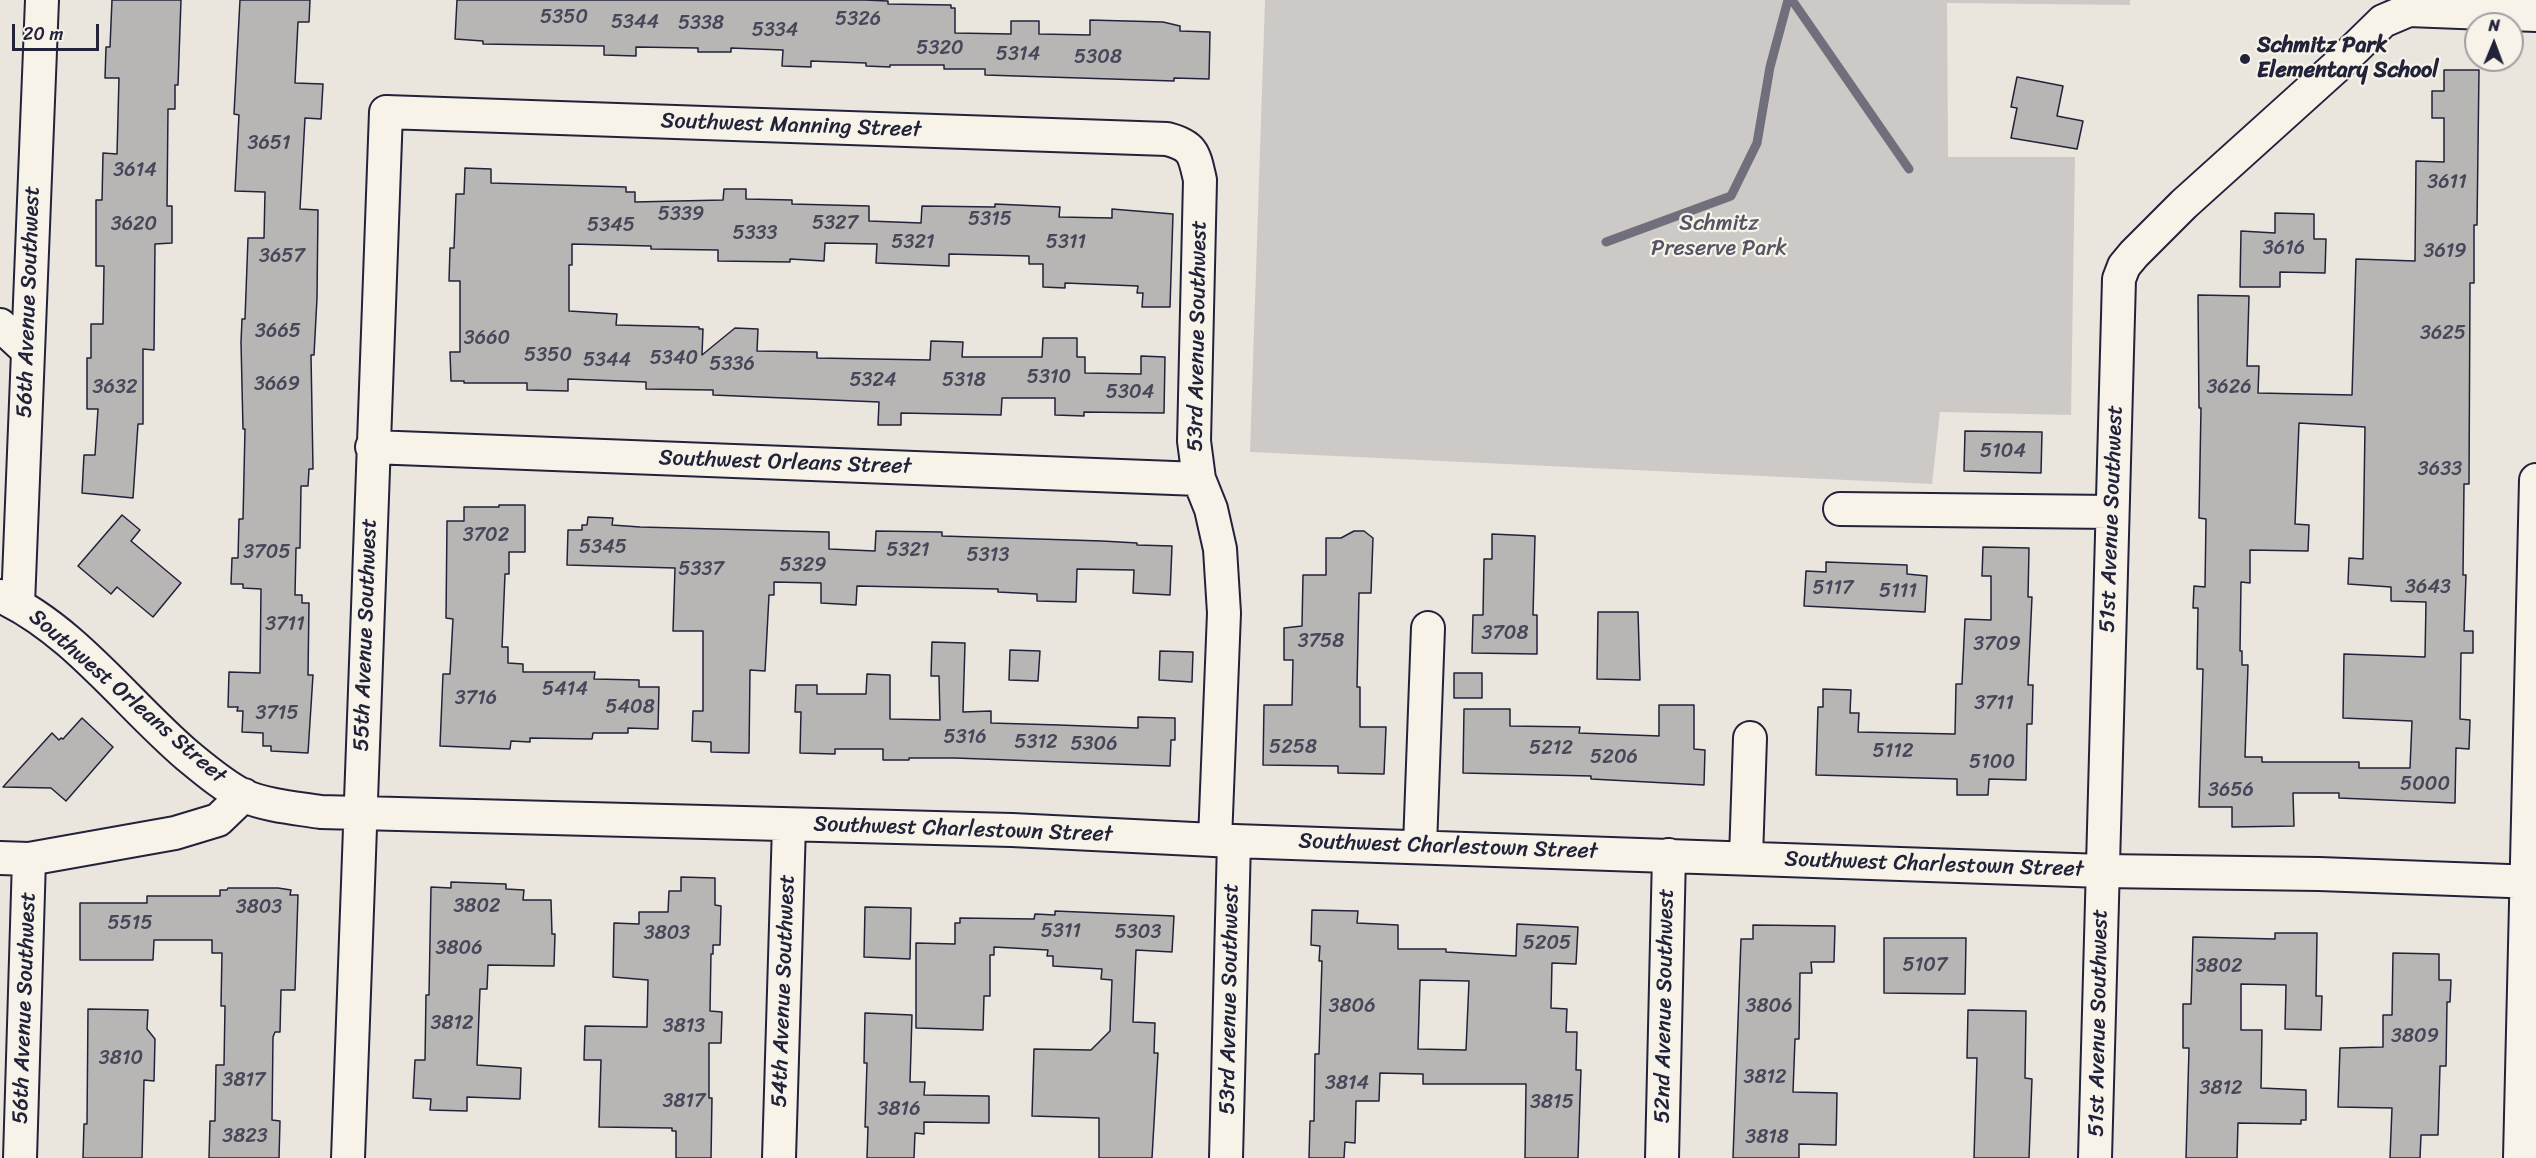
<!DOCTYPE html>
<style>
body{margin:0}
#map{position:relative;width:2536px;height:1158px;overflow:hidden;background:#eae6de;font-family:Sriracha,sans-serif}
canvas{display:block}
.north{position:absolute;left:2464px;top:12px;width:60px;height:60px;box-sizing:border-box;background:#f7f3e8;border:2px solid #a29fa3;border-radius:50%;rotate:1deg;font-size:16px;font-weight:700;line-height:24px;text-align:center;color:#22223b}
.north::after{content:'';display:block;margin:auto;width:21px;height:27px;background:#22223b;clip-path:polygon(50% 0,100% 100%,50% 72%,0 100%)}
.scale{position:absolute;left:12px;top:24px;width:87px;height:27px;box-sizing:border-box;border:3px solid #22223b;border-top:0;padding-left:8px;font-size:18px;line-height:21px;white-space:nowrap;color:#22223b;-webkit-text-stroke:4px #f7f3e8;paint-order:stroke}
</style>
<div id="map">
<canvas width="2536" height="1158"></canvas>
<div class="north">N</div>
<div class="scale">20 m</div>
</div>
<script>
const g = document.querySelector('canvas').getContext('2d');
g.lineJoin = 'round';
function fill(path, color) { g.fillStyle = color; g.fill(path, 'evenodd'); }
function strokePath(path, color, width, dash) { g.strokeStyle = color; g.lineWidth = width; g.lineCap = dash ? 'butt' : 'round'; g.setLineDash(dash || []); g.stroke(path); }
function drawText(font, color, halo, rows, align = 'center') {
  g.font = font + ' Sriracha,sans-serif'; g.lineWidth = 4.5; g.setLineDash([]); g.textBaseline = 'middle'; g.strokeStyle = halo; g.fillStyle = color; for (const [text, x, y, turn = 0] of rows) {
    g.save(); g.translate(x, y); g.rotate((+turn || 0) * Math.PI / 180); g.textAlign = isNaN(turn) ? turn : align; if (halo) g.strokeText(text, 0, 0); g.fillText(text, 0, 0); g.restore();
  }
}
fill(new Path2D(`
 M 1265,0 L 2130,0 L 2130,5 L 1947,3 L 1948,157 L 2075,157 L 2071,415 L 1940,412 L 1932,484 L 1250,452 Z`), '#cdc9c6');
strokePath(new Path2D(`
 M 1792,0 L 1909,169
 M 1606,242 L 1731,196 L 1757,143 L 1770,67 L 1788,0`), '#716f7b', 9);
const building = new Path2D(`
 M 112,0 L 181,0 L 178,85 L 175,85 L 175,109 L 168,109 L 167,206 L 172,206 L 172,243 L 155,244 L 154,350 L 143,349 L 143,424 L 138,424 L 133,498 L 82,493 L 84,455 L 95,455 L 98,409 L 87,409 L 87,358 L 91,358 L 91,324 L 103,324 L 104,266 L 96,266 L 96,200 L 102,200 L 103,153 L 117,154 L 119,78 L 105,78 L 106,47 L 110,47 Z
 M 240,0 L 310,0 L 309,22 L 298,22 L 295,83 L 323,84 L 321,119 L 305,118 L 300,209 L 318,210 L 317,298 L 314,355 L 311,355 L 313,469 L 309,469 L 308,486 L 301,486 L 300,548 L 296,548 L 295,595 L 302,595 L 302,603 L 309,603 L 308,675 L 313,675 L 308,753 L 271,751 L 271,746 L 263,746 L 263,733 L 242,732 L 243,711 L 237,711 L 238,707 L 228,707 L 229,672 L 260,673 L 261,589 L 243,588 L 243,584 L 231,584 L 232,558 L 238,558 L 239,519 L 243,519 L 245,429 L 243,429 L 241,342 L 242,319 L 245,319 L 248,238 L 264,238 L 265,192 L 235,191 L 239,115 L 234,114 Z
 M 457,0 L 865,0 L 888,1 L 888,4 L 951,5 L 951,8 L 955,8 L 955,33 L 1011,34 L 1011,21 L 1039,21 L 1039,34 L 1090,35 L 1090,20 L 1163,22 L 1180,26 L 1180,31 L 1210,32 L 1209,79 L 1174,78 L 1174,81 L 985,75 L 985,69 L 944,69 L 944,65 L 890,65 L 890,67 L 866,66 L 866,63 L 811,61 L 811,67 L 782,66 L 783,50 L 731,48 L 731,52 L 698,52 L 698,48 L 636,47 L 636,56 L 604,55 L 604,46 L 483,44 L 483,41 L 455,39 Z
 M 2444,70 L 2479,70 L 2477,225 L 2474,225 L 2474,283 L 2470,283 L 2469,484 L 2464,484 L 2463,575 L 2466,575 L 2464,631 L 2473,631 L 2473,653 L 2461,653 L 2460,719 L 2470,720 L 2469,749 L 2456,748 L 2455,803 L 2339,798 L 2339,793 L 2293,793 L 2294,826 L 2232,827 L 2232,807 L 2199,807 L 2203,669 L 2197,669 L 2198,608 L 2193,608 L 2194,586 L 2205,587 L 2206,519 L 2199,518 L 2201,408 L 2199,408 L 2198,295 L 2249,296 L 2247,366 L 2259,366 L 2258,393 L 2352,395 L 2356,259 L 2415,261 L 2416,161 L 2444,162 L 2444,118 L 2432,118 L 2432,91 L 2444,91 ZM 2299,423 L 2365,427 L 2363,559 L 2349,558 L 2348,584 L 2391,587 L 2391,601 L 2426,602 L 2425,657 L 2344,654 L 2343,718 L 2412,721 L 2410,768 L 2359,768 L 2359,762 L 2262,762 L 2262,757 L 2245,757 L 2248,665 L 2242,665 L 2242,651 L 2240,651 L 2241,582 L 2250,583 L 2250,550 L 2308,551 L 2309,525 L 2295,524 Z
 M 2017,77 L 2063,86 L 2057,116 L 2083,121 L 2077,149 L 2011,138 L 2017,108 L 2011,107 Z
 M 465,168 L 491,169 L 491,183 L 626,187 L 626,192 L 635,192 L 635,202 L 723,200 L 724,189 L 746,189 L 746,199 L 792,200 L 792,204 L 869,206 L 869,221 L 921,223 L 922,206 L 995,207 L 995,204 L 1060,207 L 1059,217 L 1112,218 L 1112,209 L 1173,214 L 1170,307 L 1142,307 L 1143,293 L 1137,293 L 1138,286 L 1065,283 L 1065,288 L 1043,287 L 1043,264 L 1029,264 L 1029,256 L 949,254 L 949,266 L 876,263 L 877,244 L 825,243 L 824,261 L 790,259 L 790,262 L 718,261 L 718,250 L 651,249 L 651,246 L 572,244 L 572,265 L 569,265 L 569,311 L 617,314 L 616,325 L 699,327 L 699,329 L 703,329 L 702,355 L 735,328 L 758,329 L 757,351 L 817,352 L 817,358 L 930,360 L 931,341 L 963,342 L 962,357 L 1042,357 L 1043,338 L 1077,338 L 1077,357 L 1085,357 L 1085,373 L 1141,374 L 1141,356 L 1165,357 L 1164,413 L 1084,412 L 1084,416 L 1055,415 L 1055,398 L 1002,398 L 1001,415 L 901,413 L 901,425 L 878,425 L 879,402 L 713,395 L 713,390 L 646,389 L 646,382 L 568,379 L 568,391 L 527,390 L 527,383 L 464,383 L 464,381 L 451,381 L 450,352 L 460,352 L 460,281 L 449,281 L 450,248 L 454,248 L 456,194 L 464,194 Z
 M 2275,213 L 2314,214 L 2314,239 L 2326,239 L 2325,273 L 2280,272 L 2280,287 L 2240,287 L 2241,231 L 2275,233 Z
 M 1965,431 L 2042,432 L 2041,473 L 1964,471 Z
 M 499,505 L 525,505 L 525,552 L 509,552 L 509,574 L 505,574 L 502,647 L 508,647 L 508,663 L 523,664 L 523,672 L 595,672 L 594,679 L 639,680 L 639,687 L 659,687 L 658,729 L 628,728 L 628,733 L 593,733 L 592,739 L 530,738 L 530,742 L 511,741 L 510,749 L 440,746 L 443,674 L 450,674 L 453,619 L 446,618 L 447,521 L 464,521 L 464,507 L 499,507 Z
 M 122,515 L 140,530 L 131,541 L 181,583 L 153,617 L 117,587 L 111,594 L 78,566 Z
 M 588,517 L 613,518 L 612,525 L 640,527 L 829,532 L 829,549 L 875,551 L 876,531 L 942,532 L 942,536 L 1102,541 L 1137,543 L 1137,545 L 1172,546 L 1170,595 L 1133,593 L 1134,570 L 1077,569 L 1076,602 L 1037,601 L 1037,594 L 998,592 L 998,589 L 857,586 L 856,605 L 821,603 L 821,583 L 774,582 L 774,595 L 769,595 L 765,671 L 750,670 L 749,753 L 711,752 L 711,742 L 692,741 L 693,711 L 703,711 L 703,631 L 673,631 L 675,568 L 567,565 L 568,530 L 582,530 L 582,525 L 587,525 Z
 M 1354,531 L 1364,531 L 1373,538 L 1371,593 L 1359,593 L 1357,687 L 1360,687 L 1360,727 L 1386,727 L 1384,774 L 1338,773 L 1338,766 L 1263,765 L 1264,705 L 1292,705 L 1293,660 L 1284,660 L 1284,628 L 1302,626 L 1303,575 L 1326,575 L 1326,538 L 1341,538 Z
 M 1492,534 L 1535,536 L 1533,615 L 1537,615 L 1537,654 L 1472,653 L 1473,615 L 1483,615 L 1484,559 L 1492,559 Z
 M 1983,547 L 2029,548 L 2028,597 L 2032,597 L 2028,685 L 2033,685 L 2032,724 L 2027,724 L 2026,780 L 1989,779 L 1988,795 L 1957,795 L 1957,779 L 1816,775 L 1818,707 L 1823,707 L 1823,689 L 1851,690 L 1850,713 L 1859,713 L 1858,732 L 1955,734 L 1956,684 L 1962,684 L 1965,619 L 1991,620 L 1991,576 L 1982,576 Z
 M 1826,562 L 1907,565 L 1907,574 L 1927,576 L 1925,612 L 1804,606 L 1806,571 L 1826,572 Z
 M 1598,612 L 1638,612 L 1640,680 L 1597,679 Z
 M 932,642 L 965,643 L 963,712 L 991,711 L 991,723 L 1059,725 L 1138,728 L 1138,717 L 1175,718 L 1175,740 L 1171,740 L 1170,766 L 955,758 L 909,758 L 909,760 L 883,760 L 883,749 L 835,749 L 835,754 L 800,753 L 801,712 L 795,712 L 796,685 L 817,685 L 817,694 L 866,694 L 867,674 L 890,675 L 890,719 L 940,720 L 939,676 L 931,676 Z
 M 1010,650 L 1040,651 L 1038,681 L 1009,680 Z
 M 1160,651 L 1193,652 L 1192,682 L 1159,680 Z
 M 1454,673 L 1482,673 L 1482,698 L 1454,698 Z
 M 1659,705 L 1694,705 L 1694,749 L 1705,750 L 1704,785 L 1591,779 L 1591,776 L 1463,773 L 1464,709 L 1510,709 L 1510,726 L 1580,727 L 1579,733 L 1659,736 Z
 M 82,718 L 113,747 L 66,801 L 51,788 L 3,787 L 52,733 L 59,740 L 61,738 L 63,739 Z
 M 681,877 L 715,878 L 715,905 L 721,906 L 720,945 L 713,945 L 713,954 L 711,954 L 710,1011 L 722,1012 L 721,1043 L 709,1043 L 709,1098 L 712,1098 L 711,1158 L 676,1158 L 676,1131 L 672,1131 L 672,1128 L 599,1127 L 601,1060 L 584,1060 L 585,1026 L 647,1027 L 648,980 L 613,977 L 614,923 L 639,924 L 639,912 L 668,912 L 669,891 L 681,891 Z
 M 451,882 L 506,884 L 506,889 L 524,890 L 523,900 L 551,900 L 552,934 L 555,934 L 554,966 L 488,965 L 487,989 L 480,989 L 477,1065 L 521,1068 L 520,1099 L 467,1097 L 467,1111 L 430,1110 L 431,1099 L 413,1098 L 415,1060 L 425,1060 L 426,995 L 429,995 L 431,887 L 451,888 Z
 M 228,888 L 278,888 L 291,890 L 290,895 L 298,895 L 295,990 L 281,990 L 280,1032 L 275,1032 L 273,1037 L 272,1120 L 280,1121 L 279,1158 L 209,1158 L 210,1121 L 215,1121 L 215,1119 L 216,1065 L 224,1065 L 225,1006 L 221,1006 L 222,953 L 212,953 L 212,940 L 154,940 L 153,960 L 80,960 L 80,903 L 147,903 L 147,896 L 220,896 L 220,890 L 227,890 Z
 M 865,907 L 911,908 L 910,959 L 864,957 Z
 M 1312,910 L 1358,911 L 1357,923 L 1398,925 L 1398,949 L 1446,949 L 1446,952 L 1516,956 L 1517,924 L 1578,927 L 1576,964 L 1552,963 L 1551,1008 L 1567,1009 L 1566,1032 L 1577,1032 L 1576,1070 L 1581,1070 L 1578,1158 L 1525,1158 L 1526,1084 L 1423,1084 L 1423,1074 L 1380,1073 L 1379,1101 L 1356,1101 L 1355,1143 L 1345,1142 L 1344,1158 L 1309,1158 L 1310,1121 L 1314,1121 L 1315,1054 L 1319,1054 L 1322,961 L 1319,961 L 1320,946 L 1311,945 ZM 1420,980 L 1469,981 L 1466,1050 L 1418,1049 Z
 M 1055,911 L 1174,916 L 1172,952 L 1136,950 L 1133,1022 L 1155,1023 L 1154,1053 L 1158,1053 L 1152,1158 L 1099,1158 L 1099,1118 L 1032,1116 L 1034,1049 L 1091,1050 L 1110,1031 L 1112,980 L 1101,979 L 1102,969 L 1053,966 L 1053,956 L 1047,956 L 1048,950 L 994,947 L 994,955 L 990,955 L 990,996 L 984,996 L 983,1030 L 916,1028 L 916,943 L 955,944 L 955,923 L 960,923 L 960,918 L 1034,919 L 1035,914 L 1055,915 Z
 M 1753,925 L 1835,926 L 1834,962 L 1811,962 L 1812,973 L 1800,973 L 1799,1039 L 1795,1039 L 1793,1092 L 1837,1093 L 1836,1145 L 1799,1144 L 1799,1158 L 1733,1158 L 1741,939 L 1753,939 Z
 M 2275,933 L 2317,933 L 2316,996 L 2322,996 L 2321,1030 L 2285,1029 L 2286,985 L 2241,984 L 2241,1030 L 2262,1030 L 2261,1088 L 2306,1090 L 2306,1120 L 2301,1120 L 2301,1124 L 2238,1123 L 2237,1158 L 2186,1158 L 2189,1048 L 2183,1048 L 2183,1004 L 2191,1004 L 2193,937 L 2275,939 Z
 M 1884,938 L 1966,938 L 1965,994 L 1884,993 Z
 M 2393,953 L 2439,954 L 2439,980 L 2451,980 L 2450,1002 L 2447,1002 L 2446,1066 L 2440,1066 L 2438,1135 L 2421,1135 L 2420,1158 L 2390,1158 L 2392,1108 L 2338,1107 L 2340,1048 L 2383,1047 L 2383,1015 L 2392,1015 Z
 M 88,1009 L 148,1010 L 147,1029 L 155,1039 L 154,1081 L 144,1080 L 142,1158 L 83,1158 L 84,1124 L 87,1124 Z
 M 1968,1010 L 2026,1011 L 2025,1078 L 2032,1079 L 2029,1158 L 1974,1158 L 1977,1058 L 1967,1058 Z
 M 865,1013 L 912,1015 L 910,1082 L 925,1082 L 924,1095 L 989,1096 L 989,1123 L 924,1122 L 924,1134 L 915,1133 L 914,1158 L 867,1158 L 868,1127 L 865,1127 L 867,1063 L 864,1063 Z`);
fill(building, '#b8b6b5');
strokePath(building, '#22223b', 1.5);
const minor = new Path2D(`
 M 0,325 L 27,350
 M 372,447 L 1199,479
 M 1840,509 L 2112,512
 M 0,596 C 73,629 128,705 188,756 C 205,770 225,787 244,796 C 268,806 296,808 321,812 L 1012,830 L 1234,841 L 2103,871 L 2319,874 L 2536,882
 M 18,604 L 42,0
 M 1420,846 L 1428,628
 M 0,858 L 29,859 L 175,833 L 218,820 L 244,795
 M 1746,858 L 1750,738
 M 20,1158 L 29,859
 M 348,1158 L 386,112 L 1167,139 C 1194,146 1194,154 1200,180 L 1194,441 L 1199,479 L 1211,509 L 1220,549 L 1224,613 L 1215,840
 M 779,1158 L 789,825
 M 1226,1158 L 1234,841
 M 1662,1158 L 1669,855
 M 2095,1158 L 2119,279 L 2124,266 L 2134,254 L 2184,204 L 2337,66 L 2383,21 L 2409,10 L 2536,15
 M 2520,1158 L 2536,480`);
strokePath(minor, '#22223b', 36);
strokePath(minor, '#f7f3e8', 32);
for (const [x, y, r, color] of [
 [2245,59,6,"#22223b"]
]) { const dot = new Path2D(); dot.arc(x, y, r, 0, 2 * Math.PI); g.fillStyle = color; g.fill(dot); strokePath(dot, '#f7f3e8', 2); }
drawText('20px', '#48475a', null, [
 ["5350",564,18],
 ["5326",858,20],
 ["5344",635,23],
 ["5338",701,24],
 ["5334",775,31],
 ["5320",940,49],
 ["5314",1018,55],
 ["5308",1098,58],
 ["3651",269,144],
 ["3614",135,171],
 ["3611",2447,183],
 ["5339",681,215],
 ["5315",990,220],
 ["5327",835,224],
 ["3620",134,225],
 ["5345",611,226],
 ["5333",755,234],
 ["5321",913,243],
 ["5311",1066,243],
 ["3616",2284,249],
 ["3619",2445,252],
 ["3657",282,257],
 ["3665",278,332],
 ["3625",2443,334],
 ["3660",487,339],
 ["5350",548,356],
 ["5340",674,359],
 ["5344",607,361],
 ["5336",732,365],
 ["5310",1049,378],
 ["5324",873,381],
 ["5318",964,381],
 ["3669",277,385],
 ["3632",115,388],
 ["3626",2229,388],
 ["5304",1130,393],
 ["5104",2003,452],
 ["3633",2440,470],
 ["3702",486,536],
 ["5345",603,548],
 ["5321",908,551],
 ["3705",267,553],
 ["5313",988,556],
 ["5329",803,566],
 ["5337",701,570],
 ["3643",2428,588],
 ["5117",1833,589],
 ["5111",1898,592],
 ["3711",285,625],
 ["3708",1505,634],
 ["3758",1321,642],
 ["3709",1997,645],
 ["5414",565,690],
 ["3716",476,699],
 ["3711",1994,704],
 ["5408",630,708],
 ["3715",277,714],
 ["5316",965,738],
 ["5312",1036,743],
 ["5306",1094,745],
 ["5258",1293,748],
 ["5212",1551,749],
 ["5112",1893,752],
 ["5206",1614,758],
 ["5100",1992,763],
 ["5000",2425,785],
 ["3656",2231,791],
 ["3802",477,907],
 ["3803",259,908],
 ["5515",130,924],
 ["5311",1061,932],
 ["5303",1138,933],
 ["3803",667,934],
 ["5205",1547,944],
 ["3806",459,949],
 ["5107",1925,966],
 ["3802",2219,967],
 ["3806",1352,1007],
 ["3806",1769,1007],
 ["3812",452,1024],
 ["3813",684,1027],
 ["3809",2415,1037],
 ["3810",121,1059],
 ["3812",1765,1078],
 ["3817",244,1081],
 ["3814",1347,1084],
 ["3812",2221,1089],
 ["3817",684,1102],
 ["3815",1552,1103],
 ["3816",899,1110],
 ["3823",245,1137],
 ["3818",1767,1138]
]);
drawText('bold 22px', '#22223b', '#f7f3e8', [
 ["Schmitz Park",2257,46],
 ["Elementary School",2257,71]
], 'left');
drawText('22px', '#22223b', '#f7f3e8', [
 ["Southwest Manning Street",791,126,2],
 ["56th Avenue Southwest",29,302,-88],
 ["53rd Avenue Southwest",1198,336,-89],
 ["Southwest Orleans Street",785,463,2],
 ["51st Avenue Southwest",2112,519,-88],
 ["55th Avenue Southwest",366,635,-88],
 ["Southwest Orleans Street",127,697,41],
 ["Southwest Charlestown Street",963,830,2],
 ["Southwest Charlestown Street",1448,847,2],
 ["Southwest Charlestown Street",1934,865,2],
 ["54th Avenue Southwest",784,991,-88],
 ["53rd Avenue Southwest",1230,999,-89],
 ["52nd Avenue Southwest",1665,1006,-89],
 ["56th Avenue Southwest",25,1008,-88],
 ["51st Avenue Southwest",2099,1023,-89]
]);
drawText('22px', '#555465', '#f7f3e8', [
 ["Schmitz",1719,224],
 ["Preserve Park",1719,249]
]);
</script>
